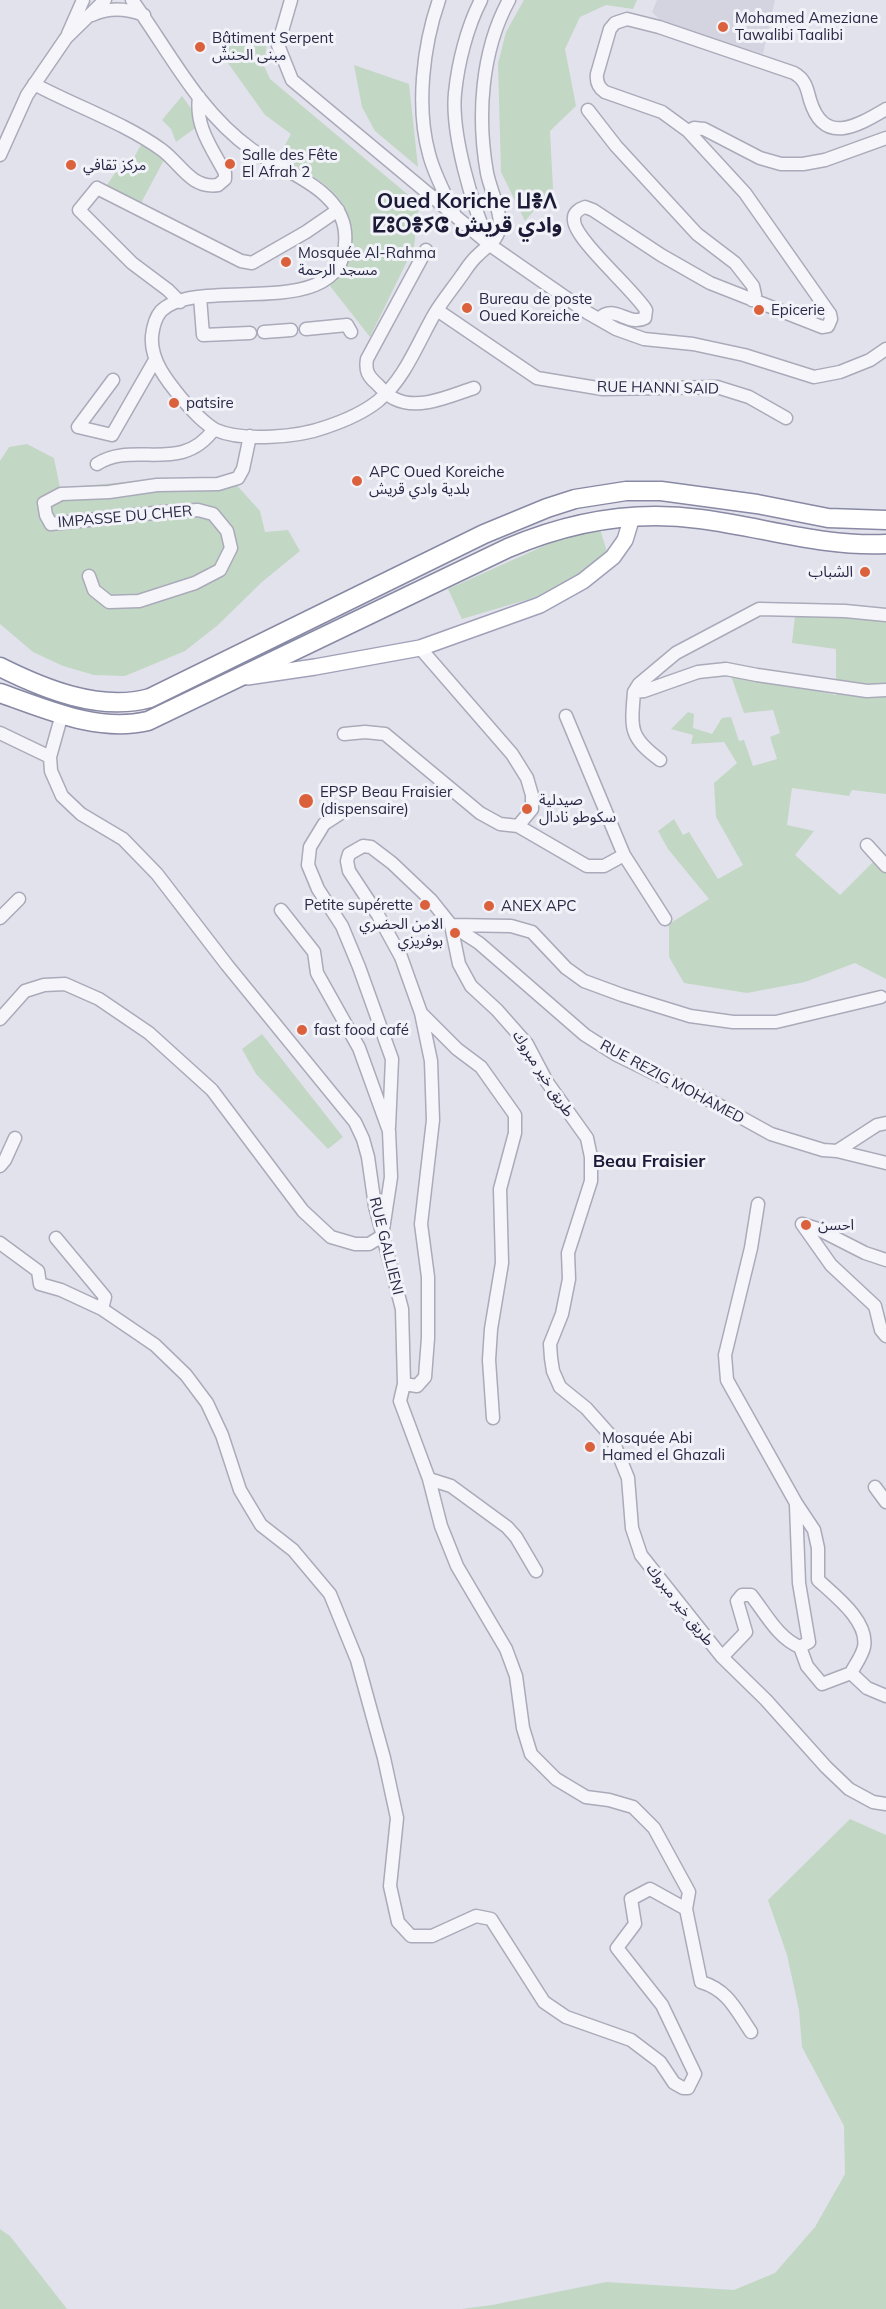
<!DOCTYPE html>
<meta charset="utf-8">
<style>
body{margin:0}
canvas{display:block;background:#e2e2ec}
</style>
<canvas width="886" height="2309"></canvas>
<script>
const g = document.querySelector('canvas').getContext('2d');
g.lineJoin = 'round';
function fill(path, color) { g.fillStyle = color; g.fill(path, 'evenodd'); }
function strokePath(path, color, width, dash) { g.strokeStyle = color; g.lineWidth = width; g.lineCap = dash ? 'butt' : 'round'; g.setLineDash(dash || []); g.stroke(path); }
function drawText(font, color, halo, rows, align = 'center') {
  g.font = font + ' Mulish,"Noto Sans Arabic","Noto Sans Tifinagh",sans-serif'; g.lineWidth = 6; g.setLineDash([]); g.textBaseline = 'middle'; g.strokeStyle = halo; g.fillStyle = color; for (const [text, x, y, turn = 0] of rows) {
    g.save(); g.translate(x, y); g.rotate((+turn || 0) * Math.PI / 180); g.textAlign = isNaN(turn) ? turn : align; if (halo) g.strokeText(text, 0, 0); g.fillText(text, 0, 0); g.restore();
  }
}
fill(new Path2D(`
 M 657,0 L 775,0 L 763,54 L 692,33 L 660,20 L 652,12 Z`), '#d4d4e1');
fill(new Path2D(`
 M 524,0 L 637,0 L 633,9 L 606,5 L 580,17 L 565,49 L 576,106 L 550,131 L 553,189 L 525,221 L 501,172 L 498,64 L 506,32 Z
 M 238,36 L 267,41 L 264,66 L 270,79 L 419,204 L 414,247 L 370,337 L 330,286 C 352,254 362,219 330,189 C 316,176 296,167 279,156 L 291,134 L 265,115 L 220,52 Z
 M 354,65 L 409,84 L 418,167 L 375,131 L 362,107 Z
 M 182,96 L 195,114 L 198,126 L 176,142 L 171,129 L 162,120 Z
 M 142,143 L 165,158 L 140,205 L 105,188 L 117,170 L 125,174 Z
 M 27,444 L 54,458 L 60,488 L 136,481 L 232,480 L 260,511 L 265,532 L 288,530 L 300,551 L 262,582 L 218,625 L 185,651 L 125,676 L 94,675 L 63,666 L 33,652 L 0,624 L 0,461 L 9,447 Z
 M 600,529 L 608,555 L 584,576 L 546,594 L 462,619 L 448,589 L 555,541 Z
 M 886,613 L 886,794 L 852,790 L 849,796 L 792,788 L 787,825 L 814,831 L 795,855 L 840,895 L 875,860 L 886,873 L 886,979 L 855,963 L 805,982 L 747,993 L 684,983 L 669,957 L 669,924 L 709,899 L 668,849 L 658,831 L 674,819 L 683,835 L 689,832 L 718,879 L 743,865 L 716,817 L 714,783 L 737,763 L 724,742 L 691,744 L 693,735 L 671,729 L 688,712 L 694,714 L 693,728 L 712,734 L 722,718 L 731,717 L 739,741 L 744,740 L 753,766 L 777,759 L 770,737 L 780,733 L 773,710 L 744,713 L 731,676 L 760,678 L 836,695 L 836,649 L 792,643 L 795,615 Z
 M 262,1034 L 343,1137 L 328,1149 L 256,1074 L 242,1049 Z
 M 850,1819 L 886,1835 L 886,2309 L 461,2309 L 492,2305 L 606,2282 L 734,2290 L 775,2273 L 815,2227 L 845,2174 L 844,2126 L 802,2047 L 799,2010 L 787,1955 L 768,1900 Z
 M 0,2229 L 10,2236 L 67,2309 L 0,2309 Z`), '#c3d7c5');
const minor = new Path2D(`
 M 132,0 C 169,51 198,111 251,149 C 282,171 341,188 345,232 C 353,329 200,272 161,311 C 155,318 153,327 152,336 C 150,360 167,381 182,399 C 192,410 203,423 216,430 C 243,442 299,437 326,427 C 344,421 363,413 378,401 C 405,379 418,342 435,313 C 443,300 453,288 462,275 C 467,268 471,261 478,255 C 488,245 499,240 500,224 C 500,209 490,188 487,173 C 477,117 481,51 509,0
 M 291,0 L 278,45 L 292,80 L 490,245 L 588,313 L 616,329 L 644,339 L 693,344 L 744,355 L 814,377 L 840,372 L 870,360 L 886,349
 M 439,0 C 423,46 416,107 429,154 C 434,174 445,194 454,213
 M 481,0 C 467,27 458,63 455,93 C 451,133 472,206 489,242
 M 92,15 C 109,7 126,8 144,15
 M 68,34 L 83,0
 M 34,84 C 75,106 125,123 162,150 C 181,164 191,189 218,185 L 225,179 L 225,173 C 212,148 195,127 199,97
 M 588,110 L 616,146 L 697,234 L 735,263 L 753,286 L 755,295 L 752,300
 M 688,131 L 694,128 L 704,129 L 760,158 L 781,164 L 803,164 L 825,160 L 886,138
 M 0,155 L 27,95 L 66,38 L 105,0
 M 426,250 L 367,359 C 365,371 368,376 377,384 C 382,389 388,396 395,399 C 419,411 452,395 474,388
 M 200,297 L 203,335 L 250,333
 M 180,302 L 168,290 L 132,263 L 79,210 L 97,188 L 241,261 L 252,263 L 306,232 L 338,210
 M 437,310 L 537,378 L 603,389 L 717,387 L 749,397 L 786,418
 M 599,319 C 614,303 628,327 645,318 L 646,310 C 634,290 574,239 574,220 C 573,213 579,209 585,207 L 593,210 L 661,255 L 710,283 L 822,327 L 828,326 L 831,319 L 830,314 L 745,193 L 688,131 L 662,112 L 605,92 C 599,88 596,82 597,74 L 610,29 L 615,23 L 627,19 L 659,27 L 794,73 C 805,79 807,88 810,100 C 824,146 857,126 886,109
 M 306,329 L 347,325 L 351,332
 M 264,332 L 291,330
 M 113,380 L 78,427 L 112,435 L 155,360
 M 97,464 C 134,440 181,475 214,429
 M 89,576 L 94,590 L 109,602 L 139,601 L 195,583 L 220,570 L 231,548 L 227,531 L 213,514 L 198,510 L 163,512 L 51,524 L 46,515 L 44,503 L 61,494 L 109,492 L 157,485 L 218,484 L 238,478 L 243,469 L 250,436
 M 886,615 L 845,611 L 759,609 L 676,653 L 639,684 L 634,692 L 644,691 L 698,672 L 726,669 L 757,675 L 867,691 L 886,690
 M 634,692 C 631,729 629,737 660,760
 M 62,714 L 50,757 L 51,771 L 62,796 L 81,814 L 123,839 L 157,874 L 227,965 L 355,1122 L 363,1139 L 368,1157 L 375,1206 L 402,1309 L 404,1384 L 400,1401 L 429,1479 L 441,1526 L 457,1566 L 506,1649 L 516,1676 L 523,1728 L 531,1754 L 556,1779 L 586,1797 L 609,1800 L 633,1807 L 654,1828 L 689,1892 L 686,1909 L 701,1982 C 728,1990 736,2010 751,2032
 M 566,716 L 624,855 L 665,919
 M 0,733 L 50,757
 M 344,734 L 365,732 L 385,734 L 480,813 L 500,824 L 518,826 L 532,809 L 532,795 L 527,778 L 512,754 L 420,648
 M 341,813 L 324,824 L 310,847 L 308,865 L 318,889 L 342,926 L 359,967 L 392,1059 L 389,1127
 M 518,826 L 587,866 L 604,866 L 624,855
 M 867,845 L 886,866
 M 0,918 L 19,899
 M 451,925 L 479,943 L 585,1035 L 615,1054 L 715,1103 L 771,1134 L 823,1150 L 837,1151 L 877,1125 L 886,1123
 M 452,925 L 511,926 L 532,932 L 566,968 L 584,981 L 622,995 L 690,1016 L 733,1022 L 776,1022 L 881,997
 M 422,1014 L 457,1049 L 481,1067 L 515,1115 L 515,1133 L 500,1189 L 502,1263 L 491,1329 L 489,1360 L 493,1418
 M 0,1019 L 25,991 L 44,985 L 65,984 L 99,999 L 149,1033 L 212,1090 L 303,1211 L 331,1237 L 355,1244 L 369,1244 L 382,1236 L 391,1177 L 389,1131 L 359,1048 L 317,973 L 314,952 L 281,910
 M 837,1151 L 886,1163
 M 0,1166 L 5,1160 L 15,1138
 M 758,1204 L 751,1248 L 725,1355 L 727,1380 L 796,1503 L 814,1530 L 818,1548 L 818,1580 C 834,1595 869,1621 864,1647 C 862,1656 855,1665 851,1673 L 867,1688 L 886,1696
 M 802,1224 L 831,1265 L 875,1306 L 881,1330 L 886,1336
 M 802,1224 L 818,1229 L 865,1253 L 886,1260
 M 56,1238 L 105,1297 L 102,1309
 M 0,1243 L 38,1271 L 40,1284 L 61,1290 L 102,1309 L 155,1345 L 186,1375 L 207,1403 L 222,1435 L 240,1490 L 261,1525 L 293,1550 L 330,1594 L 357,1660 L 384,1758 L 397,1818 L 390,1886 L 398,1922 L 411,1936 L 432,1936 L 476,1916 L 491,1919 L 544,2002 L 566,2017 L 631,2040 L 660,2062 L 674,2083 L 683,2088 L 688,2088 L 695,2074 L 662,2005 L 617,1948 L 635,1924 L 631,1899 L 650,1889 L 686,1909
 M 404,1384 L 417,1386 L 425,1377 L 428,1338 L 428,1277 L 421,1224 L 433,1120 L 431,1061 L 421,1013 L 401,957 L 378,915 L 349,871 L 347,861 L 349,854 L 363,846 L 371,847 L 392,863 L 431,900 L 451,925 L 459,964 L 471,986 L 497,1010 L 527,1044 L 547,1082 L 587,1138 L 591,1157 L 591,1181 L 568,1253 L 569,1279 L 562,1314 L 550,1344 L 551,1358 L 553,1371 L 560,1387 L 586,1408 L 611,1436 L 628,1478 L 632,1528 L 641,1555 L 722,1657 L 766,1700 L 826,1767 L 849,1789 L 873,1802 L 886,1804
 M 429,1479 L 451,1486 L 507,1527 L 516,1537 L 536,1571
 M 875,1487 L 886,1502
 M 800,1647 L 807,1666 L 822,1684 L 851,1673
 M 722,1657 L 746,1632 L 737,1601 L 742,1595 L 751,1595 C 766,1614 778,1638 800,1647 L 809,1642 L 799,1583 L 796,1505`);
const major = new Path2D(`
 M 247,677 L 315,667 L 420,648 L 540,605 L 583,581 L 613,557 L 625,540 L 632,517`);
const highway = new Path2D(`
 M 0,667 C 44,689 100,712 150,698 L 484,534 L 547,508 L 575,499 L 626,491 L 661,491 L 757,504 L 828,518 L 886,520
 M 0,693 C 46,709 98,733 148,721 L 508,548 C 569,522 634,510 700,519 C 763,527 822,547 886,544`);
strokePath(minor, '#aaaaba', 15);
strokePath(major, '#a0a1b9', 18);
strokePath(highway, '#8889a4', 21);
strokePath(minor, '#f6f6fa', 12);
strokePath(major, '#fff', 15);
strokePath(highway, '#fff', 18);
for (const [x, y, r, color] of [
 [723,27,6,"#db613d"],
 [200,47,6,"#db613d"],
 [230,164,6,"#db613d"],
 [71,165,6,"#db613d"],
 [286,262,6,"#db613d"],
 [467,308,6,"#db613d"],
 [759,310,6,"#db613d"],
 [174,403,6,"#db613d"],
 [357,481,6,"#db613d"],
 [865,572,6,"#db613d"],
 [306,801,8,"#db613d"],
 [527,809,6,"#db613d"],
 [425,905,6,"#db613d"],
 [489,906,6,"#db613d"],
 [455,933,6,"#db613d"],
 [302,1030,6,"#db613d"],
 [806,1225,6,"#db613d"],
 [590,1447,6,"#db613d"]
]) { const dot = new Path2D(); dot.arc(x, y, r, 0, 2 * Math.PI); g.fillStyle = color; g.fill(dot); strokePath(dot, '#f2f3f9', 2); }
drawText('15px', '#292846', '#f2f3f9', [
 ["Mohamed Ameziane",735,18],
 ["Tawalibi Taalibi",735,35],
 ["Bâtiment Serpent",212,38],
 ["مبنى الحنشّ",212,55],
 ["Salle des Fête",242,155],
 ["El Afrah 2",242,172],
 ["مركز تقافي",83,165],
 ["Mosquée Al-Rahma",298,253],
 ["مسجد الرحمة",298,270],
 ["Bureau de poste",479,299],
 ["Oued Koreiche",479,316],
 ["Epicerie",771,310],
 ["patsire",186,403],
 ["APC Oued Koreiche",369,472],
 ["بلدية وادي قريش",369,489],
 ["الشباب",853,572,"right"],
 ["EPSP Beau Fraisier",320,792],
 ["(dispensaire)",320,809],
 ["صيدلية",539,800],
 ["سكوطو نادال",539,817],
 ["Petite supérette",413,905,"right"],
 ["ANEX APC",501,906],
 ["الامن الحضري",443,924,"right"],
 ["بوفريزي",443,941,"right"],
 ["fast food café",314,1030],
 ["احسن",818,1225],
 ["Mosquée Abi",602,1438],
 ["Hamed el Ghazali",602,1455]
], 'left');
drawText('15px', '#292846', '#f2f3f9', [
 ["RUE HANNI SAID",658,388,1],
 ["IMPASSE DU CHER",125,517,-5],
 ["طريق خير مبروك",543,1074,57],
 ["RUE REZIG MOHAMED",672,1082,28],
 ["RUE GALLIENI",386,1246,76],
 ["طريق خير مبروك",680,1605,52]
]);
drawText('bold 18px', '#1c1b37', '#f2f3f9', [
 ["Beau Fraisier",649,1162]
]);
drawText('bold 21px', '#1c1b37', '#f2f3f9', [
 ["Oued Koriche ⵡⴻⴷ",467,202],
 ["ⵇⵓⵔⴻⵢⵛ وادي قريش",467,226]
]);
</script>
